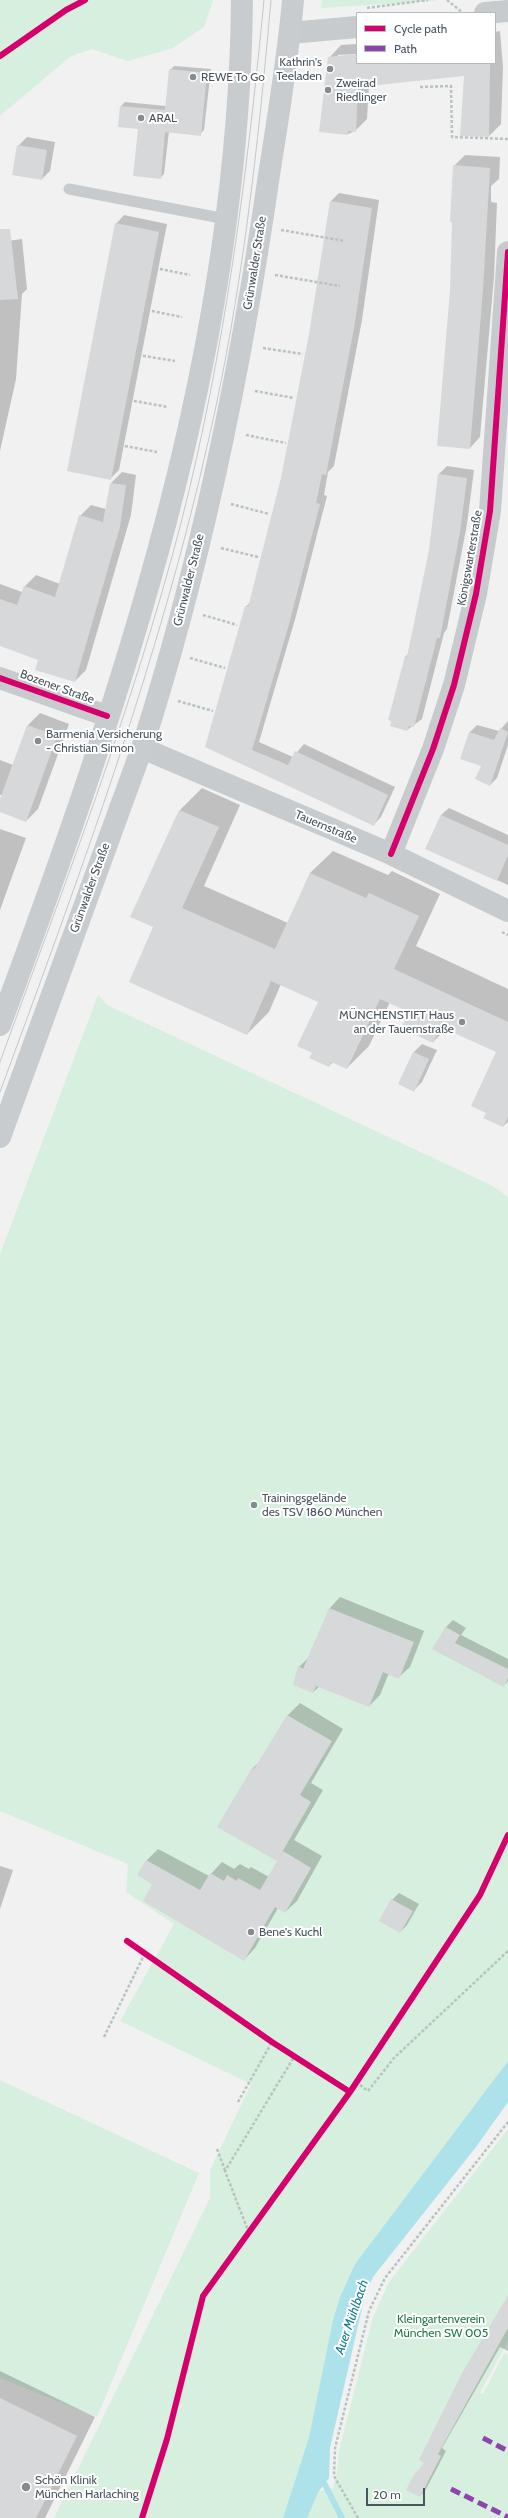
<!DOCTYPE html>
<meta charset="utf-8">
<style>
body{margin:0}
#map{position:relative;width:508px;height:2518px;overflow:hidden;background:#f1f1f1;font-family:Cabin,sans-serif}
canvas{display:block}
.legend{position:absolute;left:356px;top:12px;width:140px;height:52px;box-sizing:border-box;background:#fff;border:1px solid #b6bbbe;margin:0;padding:5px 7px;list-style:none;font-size:12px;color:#49545d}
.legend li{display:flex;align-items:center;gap:8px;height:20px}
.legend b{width:20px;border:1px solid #b6bbbe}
.scale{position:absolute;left:366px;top:2488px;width:59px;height:18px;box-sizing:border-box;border:2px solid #49545d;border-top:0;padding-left:5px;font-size:12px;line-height:14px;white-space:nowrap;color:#49545d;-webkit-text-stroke:3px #fff;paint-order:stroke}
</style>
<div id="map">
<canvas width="508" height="2518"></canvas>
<ul class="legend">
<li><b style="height:5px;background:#d6006c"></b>Cycle path</li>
<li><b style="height:5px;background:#8e44ad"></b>Path</li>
</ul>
<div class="scale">20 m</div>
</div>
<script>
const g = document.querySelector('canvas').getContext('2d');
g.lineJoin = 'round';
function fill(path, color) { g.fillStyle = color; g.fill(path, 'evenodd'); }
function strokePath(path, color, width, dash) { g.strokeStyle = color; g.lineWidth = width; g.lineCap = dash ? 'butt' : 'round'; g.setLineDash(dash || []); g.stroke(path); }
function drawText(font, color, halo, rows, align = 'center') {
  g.font = font + ' Cabin,sans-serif'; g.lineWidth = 4; g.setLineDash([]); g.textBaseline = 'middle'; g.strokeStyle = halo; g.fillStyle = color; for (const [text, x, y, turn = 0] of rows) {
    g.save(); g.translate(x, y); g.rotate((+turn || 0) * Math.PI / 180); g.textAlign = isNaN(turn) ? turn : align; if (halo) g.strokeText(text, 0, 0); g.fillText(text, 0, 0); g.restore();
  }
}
fill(new Path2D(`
 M 0,0 L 213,0 L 204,27 L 173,48 L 128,61 L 92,49 L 71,56 L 0,116 Z
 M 322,0 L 435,0 L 435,1 L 321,8 Z
 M 98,995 L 107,1005 L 493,1186 L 508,1197 L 508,2061 L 355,2264 L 340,2297 L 333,2320 L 309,2437 L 283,2518 L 54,2518 L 210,2198 L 210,2170 L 251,2084 L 120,2021 L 174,1924 L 126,1892 L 128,1864 L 0,1811 L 0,1254 Z
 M 0,2080 L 199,2173 L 97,2417 L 0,2378 Z
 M 508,2129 L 508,2341 L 480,2393 L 483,2394 L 504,2353 L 508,2355 L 508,2518 L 307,2518 L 319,2491 L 333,2488 L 337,2472 L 339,2451 L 373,2317 L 389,2282 Z`), '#d7efde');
fill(new Path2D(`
 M 508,2061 L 508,2102 L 476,2147 L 373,2277 L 365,2295 L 330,2448 L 329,2478 L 319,2491 L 307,2518 L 283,2518 L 309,2437 L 333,2320 L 340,2297 L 355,2264 Z`), '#ade2eb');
fill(new Path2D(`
 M 500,31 L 503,67 L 501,124 L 489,136 L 461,135 L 465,75 L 369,85 L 367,119 L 355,131 L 348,134 L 329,58 L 341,45 L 357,44 L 357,54 L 338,55 L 338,57 L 357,56 L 357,63 L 495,63 L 495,32 Z
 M 174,66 L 211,69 L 204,130 L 200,134 L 169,131 L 164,174 L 160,178 L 139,128 L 121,106 L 125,102 L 166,106 L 170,70 Z
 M 27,137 L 55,142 L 50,171 L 42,179 L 18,146 Z
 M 465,155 L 500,157 L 499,179 L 491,186 L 491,202 L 497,203 L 494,277 L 480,437 L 470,448 L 451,290 L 454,166 Z
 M 339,193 L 379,200 L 362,320 L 334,466 L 328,472 L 324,495 L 327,496 L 296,616 L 259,742 L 293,757 L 304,744 L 395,787 L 381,817 L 374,824 L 206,747 L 246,607 L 250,602 L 282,479 L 310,334 L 331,201 Z
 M 124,215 L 167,224 L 119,470 L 110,479 L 116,224 Z
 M 22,239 L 27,289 L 22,294 L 16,379 L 0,451 L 0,242 Z
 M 447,466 L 474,470 L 467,524 L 447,629 L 444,633 L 422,719 L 407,730 L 405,657 L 408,654 L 430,550 L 439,474 Z
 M 122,472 L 136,475 L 131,515 L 86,670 L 75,681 L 39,659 L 0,638 L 0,584 L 22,592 L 25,586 L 36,575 L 60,584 L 80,516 L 91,505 L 106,509 L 111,483 Z
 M 40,713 L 69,724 L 38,809 L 26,821 L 0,811 L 2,795 L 0,795 L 0,760 L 13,765 L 28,725 Z
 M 508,721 L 508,745 L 497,778 L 490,785 L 469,733 L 477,725 L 499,731 Z
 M 202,788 L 240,805 L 204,886 L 288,923 L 310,873 L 333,851 L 388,875 L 392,871 L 440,894 L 416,946 L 508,989 L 508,1122 L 503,1126 L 487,1112 L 497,1052 L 447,1028 L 433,1042 L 411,1012 L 390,1002 L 369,1046 L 347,1068 L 333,1062 L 329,1066 L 313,1053 L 319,1001 L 281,984 L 269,1012 L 247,1034 L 155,927 L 132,916 L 180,810 Z
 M 449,808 L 508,835 L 508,885 L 426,848 L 441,815 Z
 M 0,829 L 26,838 L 0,910 Z
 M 422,1044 L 437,1050 L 422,1082 L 414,1090 L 399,1084 L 414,1052 Z
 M 340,1597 L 424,1631 L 410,1667 L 399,1677 L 389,1673 L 380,1695 L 369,1706 L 320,1686 L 313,1692 L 299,1667 L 310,1656 L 330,1608 Z
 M 453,1620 L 466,1628 L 461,1635 L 508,1659 L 508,1681 L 503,1686 L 433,1649 L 446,1627 Z
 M 300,1703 L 343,1729 L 311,1783 L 323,1790 L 294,1840 L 322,1856 L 297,1901 L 285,1912 L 278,1908 L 255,1948 L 244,1960 L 153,1884 L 138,1875 L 147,1860 L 158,1849 L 209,1876 L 222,1862 L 234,1869 L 240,1864 L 249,1869 L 251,1867 L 269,1877 L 280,1857 L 276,1860 L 253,1768 L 261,1760 L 288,1715 Z
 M 0,1866 L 13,1870 L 0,1909 Z
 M 399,1893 L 419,1904 L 407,1925 L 400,1932 L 392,1900 Z
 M 508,2296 L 508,2351 L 500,2347 L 442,2448 L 446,2451 L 425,2491 L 420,2496 L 426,2463 Z
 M 0,2371 L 95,2417 L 45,2518 L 0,2518 Z`), '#0003');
strokePath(new Path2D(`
 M 321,2477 L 342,2518`), '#ade2eb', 6);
fill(new Path2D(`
 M 357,54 L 357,63 L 490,63 L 489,137 L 460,136 L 464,76 L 358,87 L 356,132 L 348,131 L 348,135 L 319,132 L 328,57 Z
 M 169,69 L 207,73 L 201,136 L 165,132 L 161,179 L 133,176 L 138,129 L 118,127 L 120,106 L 165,110 Z
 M 17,145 L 47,150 L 42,180 L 12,175 Z
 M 453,165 L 490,168 L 483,289 L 470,449 L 437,446 L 450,290 L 452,222 L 450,222 Z
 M 330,201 L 372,208 L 354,328 L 326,475 L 322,474 L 316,503 L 320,504 L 289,624 L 252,750 L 288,765 L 295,751 L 388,795 L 374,826 L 205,747 L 245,606 L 248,607 L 281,478 L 309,334 Z
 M 115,223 L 159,232 L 111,480 L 67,471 Z
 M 0,229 L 10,229 L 18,299 L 0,300 Z
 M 438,474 L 467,478 L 460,532 L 440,638 L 437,638 L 414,727 L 409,726 L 407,731 L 390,726 L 391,721 L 388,720 L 405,656 L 407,657 L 429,550 Z
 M 110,483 L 126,485 L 120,527 L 75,682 L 35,670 L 38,660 L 0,646 L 0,599 L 17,605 L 24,586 L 55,597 L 79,515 L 103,522 Z
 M 27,725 L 57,736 L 26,822 L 0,812 L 0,799 Z
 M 500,728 L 508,732 L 490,786 L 475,779 L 481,766 L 460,759 L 469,732 L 494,740 Z
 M 179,810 L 219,827 L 182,908 L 275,949 L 310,873 L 366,898 L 369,893 L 419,916 L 394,969 L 508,1022 L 508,1117 L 503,1127 L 483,1118 L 486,1113 L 471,1106 L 496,1052 L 441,1027 L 433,1043 L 401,1028 L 409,1012 L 380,999 L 347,1069 L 331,1062 L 329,1067 L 309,1058 L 312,1053 L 297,1046 L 318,1002 L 271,981 L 247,1035 L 129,982 L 153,927 L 130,917 Z
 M 441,815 L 508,845 L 508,855 L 497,881 L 425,849 Z
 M 413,1052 L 429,1059 L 414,1092 L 398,1084 Z
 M 329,1608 L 414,1642 L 399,1679 L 383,1672 L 369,1707 L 316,1686 L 313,1693 L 293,1685 L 298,1666 L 303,1669 Z
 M 446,1627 L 460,1635 L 455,1643 L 508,1669 L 508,1678 L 504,1687 L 432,1649 Z
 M 287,1715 L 332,1741 L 300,1795 L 311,1802 L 277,1861 L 217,1827 L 252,1768 L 254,1769 Z
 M 283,1851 L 311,1868 L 285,1913 L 275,1907 L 244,1961 L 143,1901 L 152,1884 L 137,1875 L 146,1860 L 200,1890 L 210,1873 L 224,1881 L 227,1875 L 237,1881 L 238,1878 L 260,1890 Z
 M 391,1899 L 413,1911 L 400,1933 L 379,1921 Z
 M 508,2295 L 508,2328 L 438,2454 L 441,2456 L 420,2497 L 406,2490 L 413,2476 L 424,2463 L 419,2460 L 461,2375 Z
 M 0,2398 L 77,2436 L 36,2518 L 0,2518 Z`), '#d7d8d9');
strokePath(new Path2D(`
 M 447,0 L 463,13
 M 367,8 L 428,0
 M 0,56 L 66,10 L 85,0
 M 420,87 L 451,86 L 452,137 L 508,139
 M 281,230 L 345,241
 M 155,268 L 190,275
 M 275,275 L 340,286
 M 147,310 L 182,317
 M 263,348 L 303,354
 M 138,355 L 175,361
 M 255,391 L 294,398
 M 129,400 L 168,407
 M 246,435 L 286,443
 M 120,445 L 157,452
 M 231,504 L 269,514
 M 221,548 L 258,557
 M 203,615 L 237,625
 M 190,658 L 225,668
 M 178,701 L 213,711
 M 502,932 L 508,935
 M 104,2037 L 145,1953
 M 356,2082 L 368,2091 L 394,2058 L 508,1951
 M 238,2102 L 272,2042
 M 217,2149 L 225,2170
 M 249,2233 L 225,2171 L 294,2057
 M 358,2518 L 334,2476 L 335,2448 L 369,2311 L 385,2278 L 508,2122`), '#b8c3bf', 2.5, [3, 2]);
strokePath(new Path2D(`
 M 69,189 L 226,219`), '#c8cbcd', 11);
strokePath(new Path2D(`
 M 485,13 L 508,11
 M 290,33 L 357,27
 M 0,678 L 107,716
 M 142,748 L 391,854 L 508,911
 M 391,854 L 433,749 L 454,685 L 476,594 L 490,511 L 508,252`), '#c8cbcd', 22);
strokePath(new Path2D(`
 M 0,1025 C 122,697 239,355 242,0
 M 0,1137 L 142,748 C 202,561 241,369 269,175 C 278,117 288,59 293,0`), '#c9ccce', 22);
strokePath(new Path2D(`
 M 0,1062 C 65,883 133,707 181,523 C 225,351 247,176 264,0
 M 0,1092 C 79,877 159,662 209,438 C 242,294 258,147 271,0`), '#c4c6c8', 1);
strokePath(new Path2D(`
 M 483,2438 L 508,2451
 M 451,2489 L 508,2517`), '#8e44ad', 5, [10, 5]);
strokePath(new Path2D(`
 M 0,56 L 66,10 L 85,0
 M 0,678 L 107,716
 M 391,854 L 433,749 L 454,685 L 476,594 L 490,511 L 508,252
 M 127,1941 L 272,2042 L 350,2092
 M 142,2518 L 167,2439 L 203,2296 L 350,2092 L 480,1895 L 508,1835`), '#d6006c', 6);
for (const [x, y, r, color] of [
 [330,69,4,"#848b91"],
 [193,77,4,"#848b91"],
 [328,90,4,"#848b91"],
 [141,118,4,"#848b91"],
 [38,741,4,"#848b91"],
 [462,1022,4,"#848b91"],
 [254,1505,4,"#848b91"],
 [251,1932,4,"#848b91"],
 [26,2487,5,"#848b91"]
]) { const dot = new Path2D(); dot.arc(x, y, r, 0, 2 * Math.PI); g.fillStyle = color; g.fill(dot); strokePath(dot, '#fff', 1.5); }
drawText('12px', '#49545d', '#fff', [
 ["Kathrin's",322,62,"right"],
 ["Teeladen",322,76,"right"],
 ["REWE To Go",201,77],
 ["Zweirad",336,83],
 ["Riedlinger",336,97],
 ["ARAL",149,118],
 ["Barmenia Versicherung",46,734],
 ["- Christian Simon",46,748],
 ["MÜNCHENSTIFT Haus",454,1015,"right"],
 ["an der Tauernstraße",454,1029,"right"],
 ["Trainingsgelände",262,1498],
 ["des TSV 1860 München",262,1512],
 ["Bene's Kuchl",259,1932],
 ["Schön Klinik",35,2480],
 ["München Harlaching",35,2494]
], 'left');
drawText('12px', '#49545d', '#fff', [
 ["Grünwalder Straße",255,263,-81],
 ["Königswarterstraße",470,558,-80],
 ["Grünwalder Straße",189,580,-76],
 ["Bozener Straße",57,687,20],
 ["Tauernstraße",326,827,23],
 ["Grünwalder Straße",90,888,-70]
]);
drawText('12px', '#1c7b45', '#fff', [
 ["Kleingartenverein",441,2319],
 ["München SW 005",441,2333]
]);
drawText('italic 13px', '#137e8f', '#fff', [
 ["Auer Mühlbach",352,2317,-71]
]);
</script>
